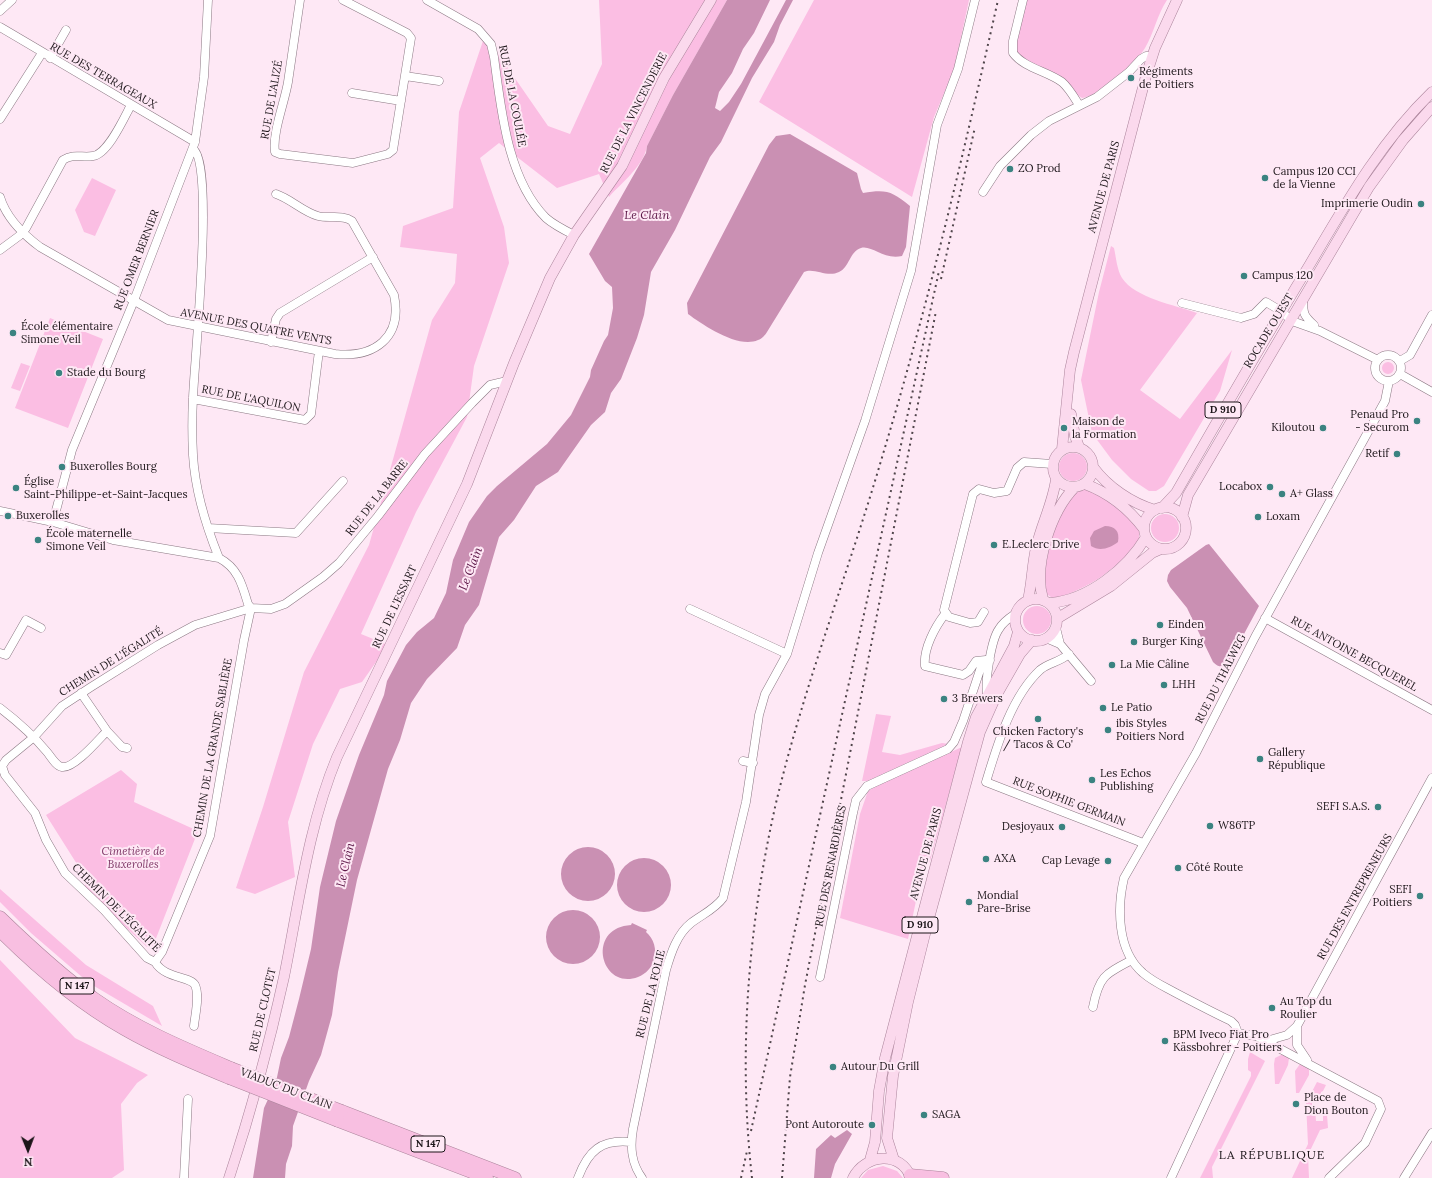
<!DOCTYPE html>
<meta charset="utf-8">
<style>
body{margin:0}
#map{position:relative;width:1432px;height:1178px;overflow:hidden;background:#fee8f5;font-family:Lora,serif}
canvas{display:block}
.north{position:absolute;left:8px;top:1130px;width:40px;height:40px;-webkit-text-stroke:3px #fee8f5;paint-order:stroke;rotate:179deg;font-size:11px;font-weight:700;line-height:16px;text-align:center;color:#1c1519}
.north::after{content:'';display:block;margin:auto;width:14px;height:18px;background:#1c1519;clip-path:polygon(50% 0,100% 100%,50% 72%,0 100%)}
</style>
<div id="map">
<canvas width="1432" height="1178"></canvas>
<div class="north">N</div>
</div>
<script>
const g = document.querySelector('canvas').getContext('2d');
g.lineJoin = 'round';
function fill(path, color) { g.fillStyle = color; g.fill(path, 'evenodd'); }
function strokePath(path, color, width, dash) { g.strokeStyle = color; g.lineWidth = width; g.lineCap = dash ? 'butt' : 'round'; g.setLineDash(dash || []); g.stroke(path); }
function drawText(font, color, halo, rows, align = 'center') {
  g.font = font + ' Lora,serif'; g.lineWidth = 4; g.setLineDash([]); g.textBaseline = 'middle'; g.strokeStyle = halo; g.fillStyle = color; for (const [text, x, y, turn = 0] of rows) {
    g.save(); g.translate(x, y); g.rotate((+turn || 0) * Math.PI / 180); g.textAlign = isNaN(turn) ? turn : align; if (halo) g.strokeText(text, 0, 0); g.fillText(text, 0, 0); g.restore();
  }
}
fill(new Path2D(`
 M 599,0 L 727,0 L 673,95 L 647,146 C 644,166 621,183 609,197 L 599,174 L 557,188 L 499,143 L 480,158 L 504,227 L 509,263 L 474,366 L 467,417 L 416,512 L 361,634 L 388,645 L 362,682 L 340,689 L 313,744 L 288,822 L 295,877 L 255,894 L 236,888 L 263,807 L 304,672 L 369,545 L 432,320 L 455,283 L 457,254 L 400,247 L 403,226 L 453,208 L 459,112 L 485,35 L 548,126 L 570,134 L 602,64 Z
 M 814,0 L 969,0 L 954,70 L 934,117 L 912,197 L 759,102 Z
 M 1025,0 L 1167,0 C 1157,15 1154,33 1145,48 C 1136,63 1099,96 1082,98 L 1076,94 L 1064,79 L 1020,57 C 1009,42 1021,16 1025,0 Z
 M 92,178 L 116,190 L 95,236 L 84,232 L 75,210 Z
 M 1111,246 L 1114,248 C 1116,257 1117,270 1122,278 C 1135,298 1175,305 1197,313 L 1140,390 L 1180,419 L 1232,350 L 1220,391 L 1164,486 L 1156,491 L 1149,491 L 1131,479 L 1112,460 L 1092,433 L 1081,380 L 1099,292 Z
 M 50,318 L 103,339 L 68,428 L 15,408 Z
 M1382 368a6 6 0 1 1 12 0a6 6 0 1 1-12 0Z
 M 21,363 L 30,366 L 20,391 L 11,388 Z
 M1059 467a14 14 0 1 1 28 0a14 14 0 1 1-28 0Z
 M 1084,489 L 1107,498 L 1139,527 L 1139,542 C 1113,571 1092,587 1054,599 L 1045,593 C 1043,576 1049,533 1057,517 C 1063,508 1071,499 1078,490 Z
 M1151 528a14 14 0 1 1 28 0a14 14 0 1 1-28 0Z
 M1023 620a14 14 0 1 1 28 0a14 14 0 1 1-28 0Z
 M 876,714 L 891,716 L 882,752 L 900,755 L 942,743 L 949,744 L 868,781 L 862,781 Z
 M 962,747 L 930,861 L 921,877 L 908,939 L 840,918 L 860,814 L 868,791 L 880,784 Z
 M 121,770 L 137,784 L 134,802 L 198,831 L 153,946 L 147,947 L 84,888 L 87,880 L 46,815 Z
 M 0,889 L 86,965 L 153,1006 L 162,1026 L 89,983 L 31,933 L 0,902 Z
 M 0,960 L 75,1038 L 148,1075 L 137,1083 L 121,1104 L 124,1170 L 112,1178 L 0,1178 Z
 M 1250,1052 L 1265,1061 L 1212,1167 L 1213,1178 L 1200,1178 L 1251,1076 L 1251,1072 L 1248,1070 L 1248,1059 Z
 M 1283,1054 L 1289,1058 L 1288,1065 L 1279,1084 L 1275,1084 L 1274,1064 L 1275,1058 Z
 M 1300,1064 L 1309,1068 L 1309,1075 L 1299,1093 L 1296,1093 L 1295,1071 Z
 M 1317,1082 L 1326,1085 L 1323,1091 L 1321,1092 L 1321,1097 L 1315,1098 L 1315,1103 L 1312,1103 L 1312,1108 L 1315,1108 L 1316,1121 L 1323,1121 L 1323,1115 L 1327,1115 L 1328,1128 L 1320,1130 L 1308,1155 L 1309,1178 L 1292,1178 L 1308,1144 L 1306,1103 Z
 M 883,1166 L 897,1171 L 903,1178 L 861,1178 L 868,1170 Z`), '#fbbee3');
fill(new Path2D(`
 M 727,0 L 770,0 L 754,33 L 743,49 L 732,73 L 719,92 L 715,108 L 720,111 L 729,102 L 741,84 L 786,0 L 793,0 L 780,25 L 774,42 L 752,78 L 721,142 L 710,157 L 675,230 L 651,272 L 644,315 L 637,338 L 621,379 L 611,393 L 605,412 L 591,425 L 558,472 L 536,486 L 514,520 L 499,537 L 479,605 L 465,625 L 457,648 L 427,679 L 411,703 L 400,740 L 388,769 L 357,880 L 338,972 L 332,1015 L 321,1055 L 309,1081 L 293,1126 L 292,1146 L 286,1164 L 285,1178 L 253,1178 L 264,1108 L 276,1082 L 281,1058 L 289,1037 L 299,999 L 311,949 L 320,887 L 336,821 L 359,755 L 384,695 L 387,681 L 406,645 L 417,632 L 434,618 L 446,593 L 453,560 L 469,522 L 487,496 L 497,486 L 547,444 L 571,415 L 590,377 L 591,370 L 604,341 L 608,335 L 613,308 L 612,287 L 605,281 L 589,254 L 646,153 L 647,146 L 673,95 Z
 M 790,134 L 857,173 L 861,189 L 863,193 C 886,189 892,191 910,206 L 906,247 L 902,256 C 883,260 872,245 861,248 C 850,251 849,268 839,272 C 827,278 814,267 804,272 L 767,332 C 765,335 762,339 758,340 C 738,349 703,325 688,314 L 687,303 L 769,145 L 776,136 Z
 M 1105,526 C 1115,526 1120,531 1118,542 C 1110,548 1100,552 1091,546 L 1090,538 L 1094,531 Z
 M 1209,544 L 1259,606 L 1229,662 C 1224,668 1219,668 1213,662 L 1187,608 L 1170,587 L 1167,581 L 1168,575 L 1171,570 L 1206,545 Z
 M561 874a27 27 0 1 1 54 0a27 27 0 1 1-54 0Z
 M617 885a27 27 0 1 1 54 0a27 27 0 1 1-54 0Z
 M546 937a27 27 0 1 1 54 0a27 27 0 1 1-54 0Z
 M 632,923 L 647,930 L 646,932 C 654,939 657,949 654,960 C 652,967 646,974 638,977 C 601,991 585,928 631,925 Z
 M 847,1130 L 852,1134 L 835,1164 L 831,1178 L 814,1178 L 816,1149 L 831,1135 L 835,1138 Z`), '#ca90b3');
const minor = new Path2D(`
 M 300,0 L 288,82 C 285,101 272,133 275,152 L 280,154 L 353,163 L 388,154 L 393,150 L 411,38 L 407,33 L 343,0
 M 427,0 L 478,29 L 491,44 L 494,57 C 501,108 507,179 546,218 C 554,225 564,230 574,235
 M 1023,0 L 1013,41 L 1013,53 C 1024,68 1047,71 1062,82 C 1069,88 1074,97 1079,105
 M 0,11 L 12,0
 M 0,27 L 195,142
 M 50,58 L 66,30
 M 405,76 L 439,81
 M 352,93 L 401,101
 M 0,119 L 42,53
 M 193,149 C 215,162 194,365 193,398 C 192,417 192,436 193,455 C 195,490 206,526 219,558
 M 983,192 L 1000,166 L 1031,135 L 1049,121 L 1097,97 L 1129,72 L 1141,59 L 1146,56 L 1152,56
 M 0,197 C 6,217 24,235 40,247 L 168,320 L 335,354 C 374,358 403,338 394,295 L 352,221 C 342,214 329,219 318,216 C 303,212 291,199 276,194
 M 0,250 L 19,236 L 26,228 L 63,160 C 74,153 82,158 93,156 C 108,154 124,118 131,105
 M 1303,299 C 1303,314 1304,316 1314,325
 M 1182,303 L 1241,318 L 1254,314 L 1266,302 L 1281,311 L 1292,321 L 1320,331 L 1378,360
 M 271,342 L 276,319 L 280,313 L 373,257
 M1375 368a13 13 0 1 1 26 0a13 13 0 1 1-26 0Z
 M 1400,361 L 1410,355 L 1432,315
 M 1400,374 L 1432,392
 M 193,399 L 305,420 L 311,414 L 319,351
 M 0,511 L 53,522 L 113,540 L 219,558 C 238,568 242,584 248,604 L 251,608
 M 53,522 L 72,450 L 133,303 L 195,142 L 204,77 L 208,0
 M 208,528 L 296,533 L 343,481
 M 251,608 L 271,609 L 285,604 L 323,577 L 339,563 L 378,516 L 425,454 L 472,403 L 490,385 L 507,381
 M 984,612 L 978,622 L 970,623 L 949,617 L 944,610 L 973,494 L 979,489 L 994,493 L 1007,491 L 1017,468 L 1024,462 L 1052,464
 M 945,614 C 935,627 923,649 925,666 L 963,675 L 969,671 L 976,661 L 986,660
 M 1265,618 L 1432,710
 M 1056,628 L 1060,644
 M 1046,638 L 1060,644 L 1091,681
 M 0,653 L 6,655 L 26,620 L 41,628
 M 787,654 L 818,553 L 865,421 L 911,271 L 937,125 L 958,69 L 975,0
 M 1069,654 C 1060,662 1048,663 1040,670 C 1011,697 997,746 986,782 L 1143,843
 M 81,693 L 107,731 L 122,747 L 127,748
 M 987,694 C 985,681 991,640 999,629 C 1003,622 1009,618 1015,614
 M 0,708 C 17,721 33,735 47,752 C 51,757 56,766 62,767 C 74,769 99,739 107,731
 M 743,761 L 753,763
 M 155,962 L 147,958 L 104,910 L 65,873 L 46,840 L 35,813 L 5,775 L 2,766 L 6,760 L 34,737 L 62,706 L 91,687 L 158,645 L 195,625 L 251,608
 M 820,977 L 853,813 L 856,800 L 867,786 L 948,749 L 954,742 L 963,721 L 982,664 L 986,660 L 990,660
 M 1093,1007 C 1099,976 1105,974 1132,960
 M 194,1026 C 195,1015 200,996 195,985 C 190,976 165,979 155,962 L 162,952 L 210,836 L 244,640 L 251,608
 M 1297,1026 L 1297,1045 L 1307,1060
 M 1238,1033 L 1235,1025 L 1231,1021 C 1212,1012 1193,1002 1174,992 C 1163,986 1152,981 1143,973 C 1117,951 1117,908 1124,878 L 1196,753 L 1255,637 L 1385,401 L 1389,381
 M 1238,1033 L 1256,1036 L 1378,1101 L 1381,1109 L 1365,1143 L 1329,1178
 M 1266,1041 L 1287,1035 L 1297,1026 L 1432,778
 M 184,1178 L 188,1099
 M 578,1178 C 588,1151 601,1139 631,1142
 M 642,1178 C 631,1163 630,1147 633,1129 L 666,970 C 671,953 677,934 691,923 C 703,914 715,909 723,898 L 746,802 L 759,715 L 765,694 L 787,654 L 690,609
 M 1171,1178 L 1238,1033
 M 1404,1178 L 1432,1133`);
const major = new Path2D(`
 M 1071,414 L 1075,436 L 1079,447
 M1053 467a20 20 0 1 1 40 0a20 20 0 1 1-40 0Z
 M 1062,449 L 1070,370 L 1074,352 L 1146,76 L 1155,48 L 1177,0
 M 1093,467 C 1108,487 1131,503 1155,510
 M 1085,484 C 1109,493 1129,509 1144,529
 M1144 528a21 21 0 1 1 42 0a21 21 0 1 1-42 0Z
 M 1162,508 L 1176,493 C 1220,416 1264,340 1310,264 C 1346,203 1381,141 1432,92
 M 1182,517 L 1188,495 L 1369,187 L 1403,140 L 1432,107
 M1015 620a21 21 0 1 1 42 0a21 21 0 1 1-42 0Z
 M 1043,599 C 1033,566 1051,511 1075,487
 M 1028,600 C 1032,583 1032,565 1036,548 C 1041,525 1053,503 1056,479
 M 1050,603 C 1088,600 1127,569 1146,537
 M 1058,618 L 1111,586 L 1152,553 L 1161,549
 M 870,1160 L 875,1142 L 879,1091 L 885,1058 L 968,742 L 976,717 L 1014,646 L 1018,632
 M 894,1160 L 887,1138 L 893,1076 L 908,1002 L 928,922 L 980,732 L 996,696 L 1020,654 L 1032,640
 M 229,1178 C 251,1112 269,1045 284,977 C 299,903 308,827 337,757 L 467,484 L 514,363 L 550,278 L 574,235 L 622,166 L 664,78 L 711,0
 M 853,1178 C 865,1154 901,1150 911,1178`);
const highway = new Path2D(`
 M 0,917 C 30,946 61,975 95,999 C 136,1028 184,1048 231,1068
 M 0,931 C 37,968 78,1003 124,1029 C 157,1048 193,1063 229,1078
 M 342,1111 L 515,1178
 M 338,1121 L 487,1178
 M 910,1175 L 943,1178`);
strokePath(minor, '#8b7883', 9);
strokePath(major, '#ab849b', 11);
strokePath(highway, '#ab849b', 13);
strokePath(minor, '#fff', 8);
strokePath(major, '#fbd9ed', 10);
strokePath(highway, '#f8bfe1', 12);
strokePath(new Path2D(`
 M 941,279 L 975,127
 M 751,1131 L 939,271
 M 741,1178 L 747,1151
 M 752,1178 C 738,1053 748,926 776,803 C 804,685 849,571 883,454 C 928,305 964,152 998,0
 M 782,1178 L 790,1077 L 805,985 L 936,311`), '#50454b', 2, [2, 4]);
const highwayBridge = new Path2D(`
 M 231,1068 L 342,1111
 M 229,1078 L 338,1121`);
strokePath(highwayBridge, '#ab849b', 13, []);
strokePath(highwayBridge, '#f8bfe1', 12);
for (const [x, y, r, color] of [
 [1131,78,4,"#3b8381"],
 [1010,169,4,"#3b8381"],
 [1265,178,4,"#3b8381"],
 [1421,204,4,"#3b8381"],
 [1244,276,4,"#3b8381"],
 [13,333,4,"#3b8381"],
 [59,373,4,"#3b8381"],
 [1417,421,4,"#3b8381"],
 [1064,428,4,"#3b8381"],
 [1323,428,4,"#3b8381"],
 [1397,454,4,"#3b8381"],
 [62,467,4,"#3b8381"],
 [1270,487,4,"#3b8381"],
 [16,488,4,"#3b8381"],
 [1282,494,4,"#3b8381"],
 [8,516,4,"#3b8381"],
 [1258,517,4,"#3b8381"],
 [38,540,4,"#3b8381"],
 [994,545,4,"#3b8381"],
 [1160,625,4,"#3b8381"],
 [1134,642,4,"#3b8381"],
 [1112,665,4,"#3b8381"],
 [1164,685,4,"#3b8381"],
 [944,699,4,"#3b8381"],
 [1103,708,4,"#3b8381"],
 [1038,719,4,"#3b8381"],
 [1108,730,4,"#3b8381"],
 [1260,759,4,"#3b8381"],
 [1092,780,4,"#3b8381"],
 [1378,807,4,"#3b8381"],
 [1210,826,4,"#3b8381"],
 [1062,827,4,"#3b8381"],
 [986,859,4,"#3b8381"],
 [1108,861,4,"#3b8381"],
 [1178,868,4,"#3b8381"],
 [1420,896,4,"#3b8381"],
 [969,902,4,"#3b8381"],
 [1272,1008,4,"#3b8381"],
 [1165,1041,4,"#3b8381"],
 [833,1067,4,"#3b8381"],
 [1296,1104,4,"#3b8381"],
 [924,1115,4,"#3b8381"],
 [872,1125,4,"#3b8381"]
]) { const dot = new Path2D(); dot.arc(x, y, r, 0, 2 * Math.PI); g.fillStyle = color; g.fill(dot); strokePath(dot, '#fee8f5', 1.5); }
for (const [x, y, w] of [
 [1223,410,36],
 [920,925,36],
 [77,986,34],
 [428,1144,34]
]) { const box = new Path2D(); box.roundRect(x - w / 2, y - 8, w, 16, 3); g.fillStyle = '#fee8f5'; g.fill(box); strokePath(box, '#1c1519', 1); }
drawText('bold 10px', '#1c1519', null, [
 ["D 910",1223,410],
 ["D 910",920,925],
 ["N 147",77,986],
 ["N 147",428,1144]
]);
drawText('11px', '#1c1519', '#fee8f5', [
 ["Régiments",1139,72],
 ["de Poitiers",1139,85],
 ["ZO Prod",1018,169],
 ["Campus 120 CCI",1273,172],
 ["de la Vienne",1273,185],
 ["Imprimerie Oudin",1413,204,"right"],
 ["Campus 120",1252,276],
 ["École élémentaire",21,327],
 ["Simone Veil",21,340],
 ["Stade du Bourg",67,373],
 ["Penaud Pro",1409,415,"right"],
 ["- Securom",1409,428,"right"],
 ["Maison de",1072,422],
 ["la Formation",1072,435],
 ["Kiloutou",1315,428,"right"],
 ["Retif",1389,454,"right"],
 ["Buxerolles Bourg",70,467],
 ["Église",24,482],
 ["Saint-Philippe-et-Saint-Jacques",24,495],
 ["Locabox",1262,487,"right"],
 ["A+ Glass",1290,494],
 ["Buxerolles",16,516],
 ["Loxam",1266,517],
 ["École maternelle",46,534],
 ["Simone Veil",46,547],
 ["E.Leclerc Drive",1002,545],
 ["Einden",1168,625],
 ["Burger King",1142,642],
 ["La Mie Câline",1120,665],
 ["LHH",1172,685],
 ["3 Brewers",952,699],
 ["Le Patio",1111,708],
 ["ibis Styles",1116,724],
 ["Poitiers Nord",1116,737],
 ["Chicken Factory's",1038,732,"center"],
 ["/ Tacos & Co'",1038,745,"center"],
 ["Gallery",1268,753],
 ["République",1268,766],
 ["Les Echos",1100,774],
 ["Publishing",1100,787],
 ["SEFI S.A.S.",1370,807,"right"],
 ["W86TP",1218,826],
 ["Desjoyaux",1054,827,"right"],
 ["AXA",994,859],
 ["Cap Levage",1100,861,"right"],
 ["Côté Route",1186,868],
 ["SEFI",1412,890,"right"],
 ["Poitiers",1412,903,"right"],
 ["Mondial",977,896],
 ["Pare-Brise",977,909],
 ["Au Top du",1280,1002],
 ["Roulier",1280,1015],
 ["BPM Iveco Fiat Pro",1173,1035],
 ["Kässbohrer - Poitiers",1173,1048],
 ["Autour Du Grill",841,1067],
 ["Place de",1304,1098],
 ["Dion Bouton",1304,1111],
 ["SAGA",932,1115],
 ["Pont Autoroute",864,1125,"right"]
], 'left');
drawText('11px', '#1c1519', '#fee8f5', [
 ["RUE DES TERRAGEAUX",103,76,30],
 ["RUE DE LA COULÉE",512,96,79],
 ["RUE DE L'ALIZÉ",272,100,-80],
 ["RUE DE LA VINCENDERIE",634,113,-63],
 ["AVENUE DE PARIS",1104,187,-75],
 ["RUE OMER BERNIER",137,260,-69],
 ["AVENUE DES QUATRE VENTS",256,327,11],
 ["ROCADE OUEST",1269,331,-59],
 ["RUE DE L'AQUILON",251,399,11],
 ["RUE DE LA BARRE",377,498,-52],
 ["RUE DE L'ESSART",395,607,-65],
 ["RUE ANTOINE BECQUEREL",1354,654,29],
 ["CHEMIN DE L'ÉGALITÉ",111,662,-32],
 ["RUE DU THALWEG",1221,679,-63],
 ["CHEMIN DE LA GRANDE SABLIÈRE",213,748,-80],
 ["RUE SOPHIE GERMAIN",1069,802,21],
 ["AVENUE DE PARIS",926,854,-75],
 ["RUE DES RENARDIÈRES",831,866,-79],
 ["RUE DES ENTREPRENEURS",1355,897,-61],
 ["CHEMIN DE L'ÉGALITÉ",116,908,45],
 ["RUE DE LA FOLIE",651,994,-76],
 ["RUE DE CLOTET",263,1010,-77],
 ["VIADUC DU CLAIN",286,1089,21]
]);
drawText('italic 11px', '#813a69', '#fee8f5', [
 ["Cimetière de",133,852],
 ["Buxerolles",133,865]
]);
drawText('italic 12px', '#5c1747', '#fee8f5', [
 ["Le Clain",647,216],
 ["Le Clain",471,569,-69],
 ["Le Clain",346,865,-77]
]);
g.letterSpacing = '1px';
drawText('12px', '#1c1519', '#fee8f5', [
 ["LA RÉPUBLIQUE",1272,1156]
]);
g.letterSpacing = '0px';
</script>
